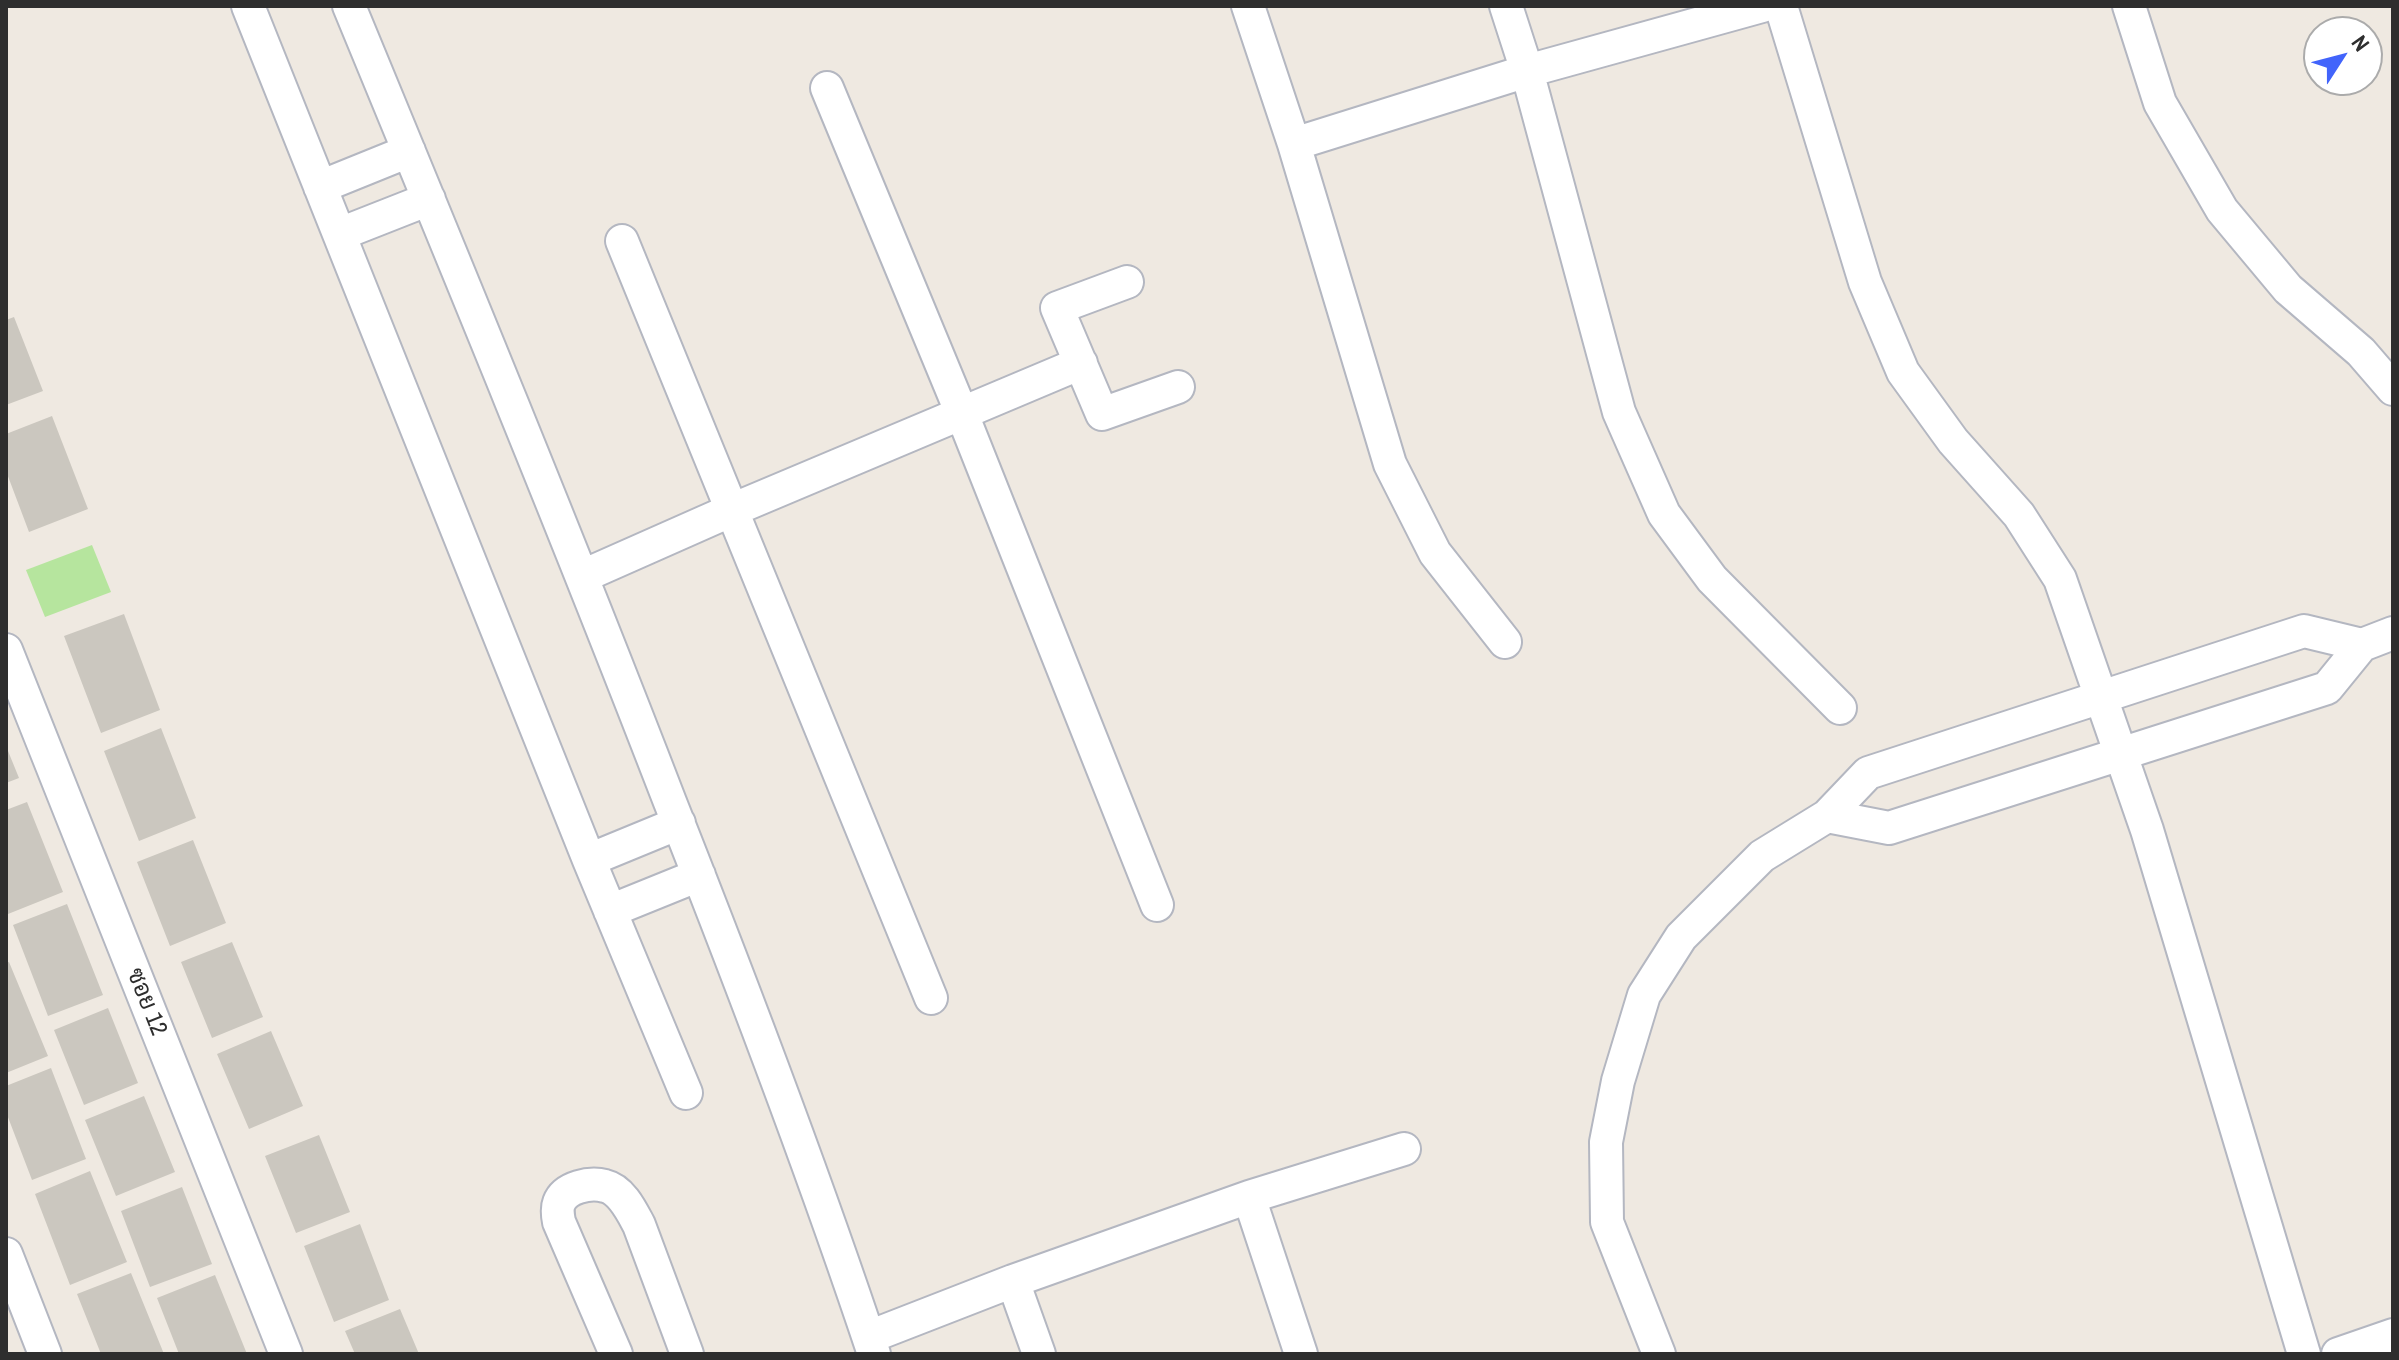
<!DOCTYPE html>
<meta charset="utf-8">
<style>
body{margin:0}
#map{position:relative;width:2399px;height:1360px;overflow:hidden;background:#efe9e1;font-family:"Archivo Narrow",sans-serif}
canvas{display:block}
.frame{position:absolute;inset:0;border:8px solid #2e2e2e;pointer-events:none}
.north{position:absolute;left:2303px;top:16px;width:80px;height:80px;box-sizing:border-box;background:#fff;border:2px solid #ababab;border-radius:50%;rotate:54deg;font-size:22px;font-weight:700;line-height:32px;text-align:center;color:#2e2e2e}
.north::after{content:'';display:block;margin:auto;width:28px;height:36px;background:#4264fb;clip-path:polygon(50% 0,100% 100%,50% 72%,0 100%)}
</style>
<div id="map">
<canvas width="2399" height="1360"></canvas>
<div class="frame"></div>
<div class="north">N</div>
</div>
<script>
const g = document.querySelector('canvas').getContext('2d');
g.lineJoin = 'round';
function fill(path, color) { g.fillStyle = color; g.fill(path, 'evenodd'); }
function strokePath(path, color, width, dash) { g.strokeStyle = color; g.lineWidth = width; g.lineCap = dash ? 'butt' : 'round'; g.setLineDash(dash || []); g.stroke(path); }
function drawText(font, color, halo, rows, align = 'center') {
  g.font = font + ' "Archivo Narrow",Sarabun,sans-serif'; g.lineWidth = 7; g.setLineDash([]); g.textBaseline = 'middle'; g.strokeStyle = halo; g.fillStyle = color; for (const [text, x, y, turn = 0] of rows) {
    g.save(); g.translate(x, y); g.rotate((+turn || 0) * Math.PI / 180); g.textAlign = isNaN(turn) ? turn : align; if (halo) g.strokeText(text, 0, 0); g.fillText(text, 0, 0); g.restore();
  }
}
fill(new Path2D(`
 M 92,545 L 111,592 L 45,617 L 26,570 Z`), '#b6e59e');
fill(new Path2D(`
 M 14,317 L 43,391 L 6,405 L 6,320 Z
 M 52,416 L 88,509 L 29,532 L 6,471 L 6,434 Z
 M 124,614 L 160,710 L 101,733 L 64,636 Z
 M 161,728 L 196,818 L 139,841 L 104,751 Z
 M 6,746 L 19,778 L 6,783 Z
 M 27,802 L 63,892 L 8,914 L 6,908 L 6,810 Z
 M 193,840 L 226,923 L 170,946 L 137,862 Z
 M 67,904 L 103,995 L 48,1016 L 13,925 Z
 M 232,942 L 263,1017 L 212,1038 L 181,962 Z
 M 9,962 L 48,1056 L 6,1073 L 6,963 Z
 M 108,1008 L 138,1083 L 84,1105 L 54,1030 Z
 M 271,1031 L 303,1106 L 249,1129 L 217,1054 Z
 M 51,1068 L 86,1159 L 32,1180 L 6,1112 L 6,1086 Z
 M 144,1096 L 175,1172 L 116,1196 L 85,1120 Z
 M 319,1135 L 350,1212 L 296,1233 L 265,1156 Z
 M 90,1171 L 127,1262 L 70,1285 L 35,1194 Z
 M 182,1187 L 212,1264 L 150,1287 L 121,1211 Z
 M 360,1224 L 389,1300 L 334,1322 L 304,1246 Z
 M 131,1273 L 164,1354 L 101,1354 L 77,1294 Z
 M 215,1275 L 247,1354 L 179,1354 L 157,1298 Z
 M 400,1309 L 419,1354 L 355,1354 L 345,1331 Z`), '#cbc7bf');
const street = new Path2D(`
 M 248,6 L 589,860 L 686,1093
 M 349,6 C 458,270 567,535 670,802 C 742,984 812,1168 874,1354
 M 1248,6 L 1294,144 L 1390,464 L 1435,553 L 1505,642
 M 1506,6 L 1527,71 L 1619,412 L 1664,514 L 1712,579 L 1840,708
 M 1781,6 L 1865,282 L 1903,372 L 1953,441 L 2019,515 L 2060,579 L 2147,830 L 2304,1354
 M 2129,6 L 2160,103 L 2222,210 L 2288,289 L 2361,352 L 2393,389
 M 827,88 L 962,414 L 1157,905
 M 1294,144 L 1527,71 L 1762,6
 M 320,187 L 409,151
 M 340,234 L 429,199
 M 622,241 L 931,998
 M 1127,282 L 1057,308 L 1102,414 L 1178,387
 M 583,576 L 732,510 L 1081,363
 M 6,650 L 286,1354
 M 1827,816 L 1889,828 L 2327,688 L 2362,645 L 2393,633
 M 589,860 L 679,823
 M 610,911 L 699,875
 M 1249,1197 L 1404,1149
 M 6,1254 L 45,1354
 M 1013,1281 L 1039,1354
 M 869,1337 L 1013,1281 L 1249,1197 L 1301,1354
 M 616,1354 L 559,1222 C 558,1217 557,1208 559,1203 C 565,1187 590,1182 605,1186 C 622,1190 632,1212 639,1225 L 687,1354
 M 1659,1354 L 1607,1222 L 1606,1142 L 1618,1081 L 1644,995 L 1681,937 L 1762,856 L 1827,816 L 1868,773 L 2304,631 L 2362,645
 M 2338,1354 L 2393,1335`);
strokePath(street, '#b4b7c1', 36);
strokePath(street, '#fff', 32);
drawText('24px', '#2e2e2e', '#fff', [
 ["ซอย 12",146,1002,68]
]);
</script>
